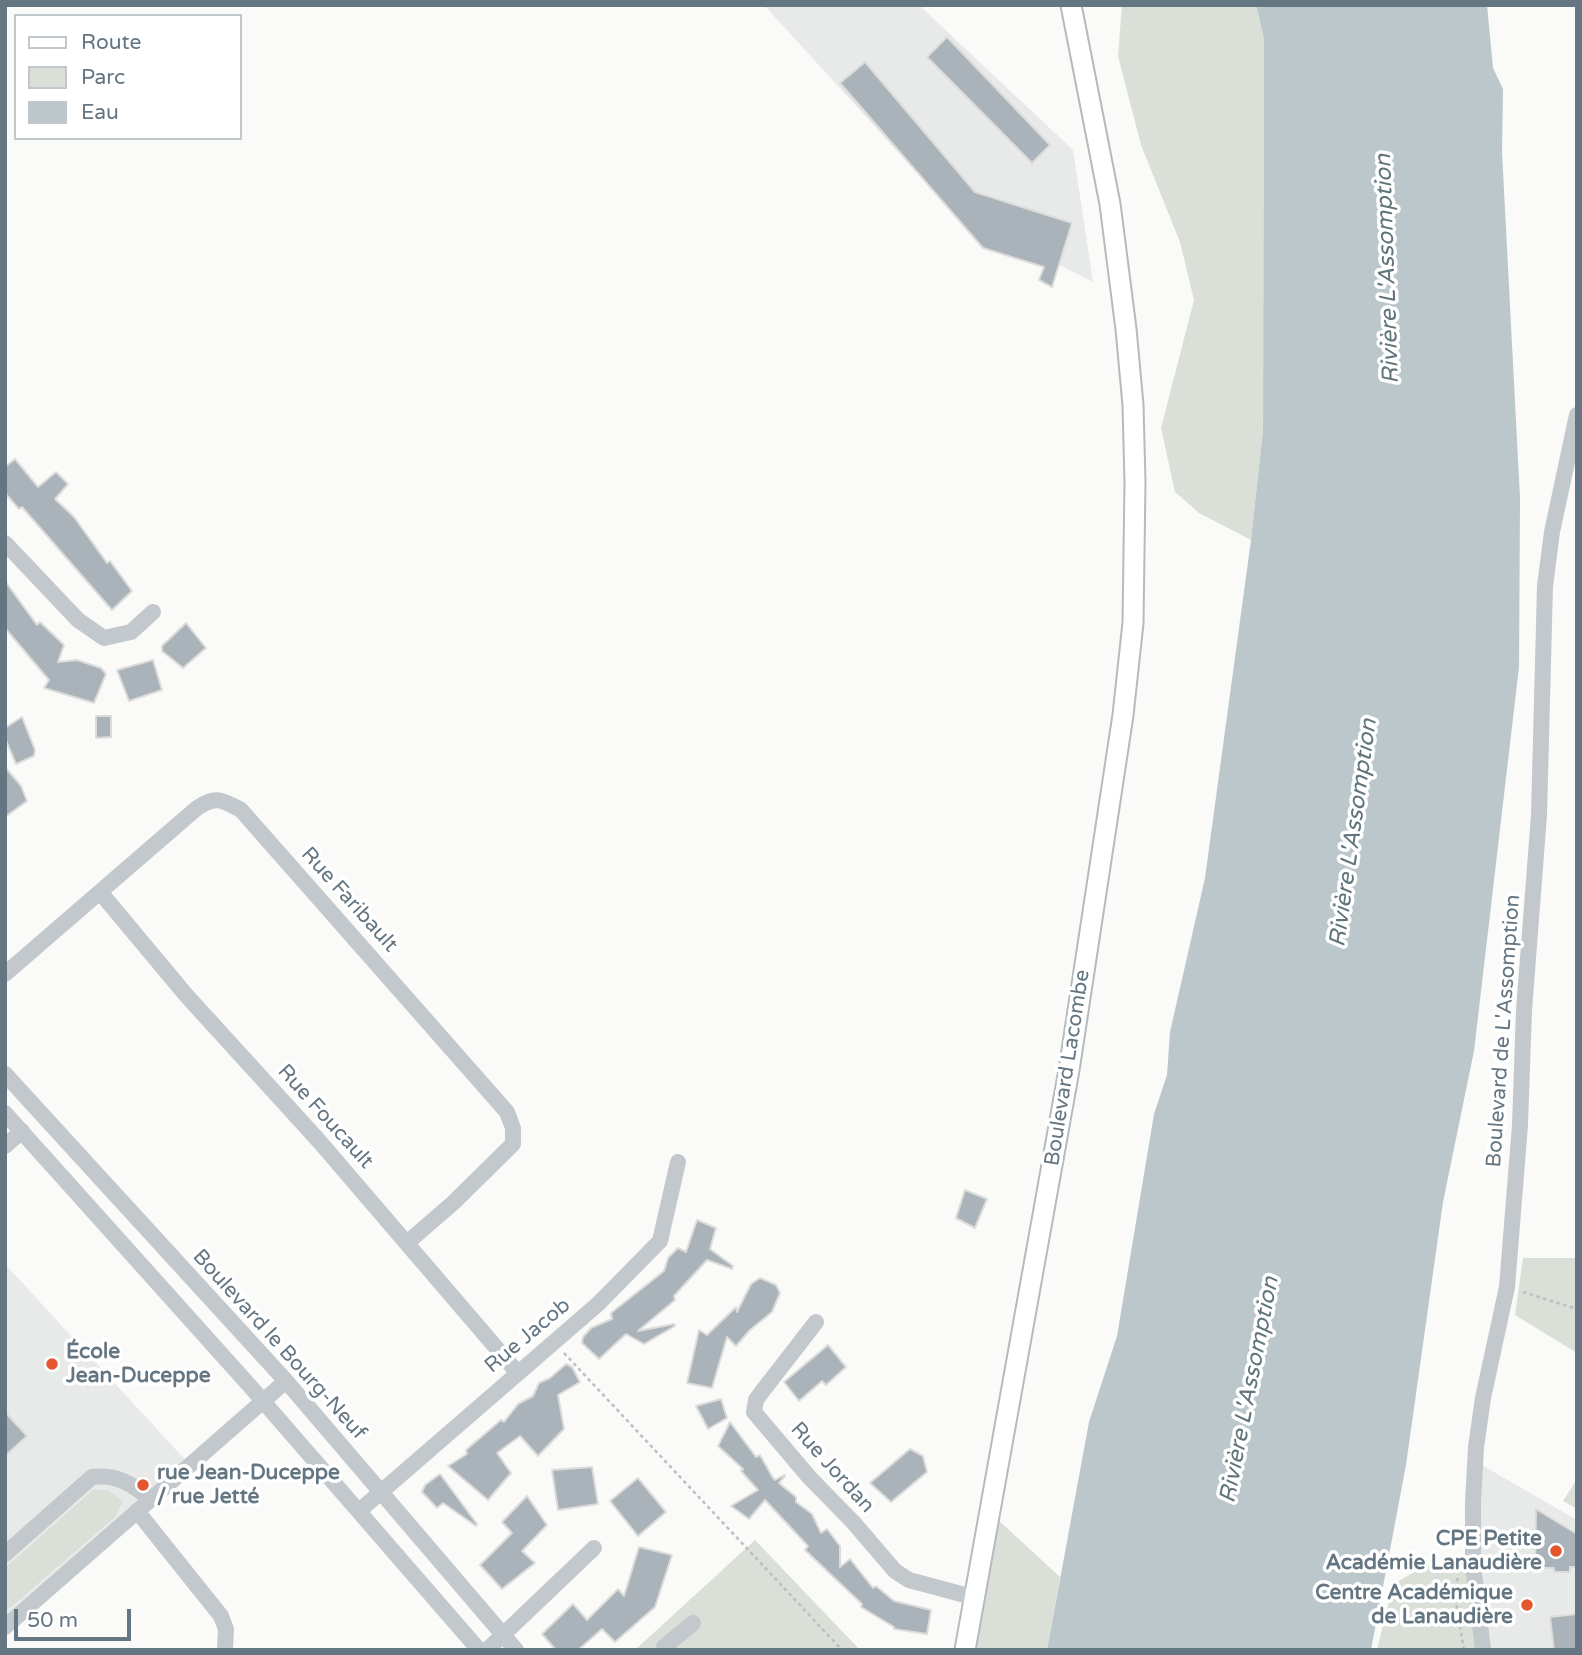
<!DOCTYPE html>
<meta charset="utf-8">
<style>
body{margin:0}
#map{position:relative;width:1582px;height:1655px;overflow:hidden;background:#fafaf8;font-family:"Varela Round",sans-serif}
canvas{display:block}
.frame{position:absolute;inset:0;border:7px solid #657683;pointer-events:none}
.legend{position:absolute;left:14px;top:14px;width:228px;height:126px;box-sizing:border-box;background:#fff;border:2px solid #c1c8cd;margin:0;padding:9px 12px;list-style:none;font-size:21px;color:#657683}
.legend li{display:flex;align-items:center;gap:14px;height:35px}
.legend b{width:35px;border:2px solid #c1c8cd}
.scale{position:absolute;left:14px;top:1609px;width:117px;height:32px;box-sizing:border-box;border:4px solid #657683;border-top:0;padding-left:9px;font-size:21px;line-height:24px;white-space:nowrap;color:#657683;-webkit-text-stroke:5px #fff;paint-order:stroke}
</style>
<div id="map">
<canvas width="1582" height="1655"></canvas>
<div class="frame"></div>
<ul class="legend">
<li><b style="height:9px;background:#fff"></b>Route</li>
<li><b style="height:19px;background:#dadfd7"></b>Parc</li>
<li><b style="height:19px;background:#bbc7cb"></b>Eau</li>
</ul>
<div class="scale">50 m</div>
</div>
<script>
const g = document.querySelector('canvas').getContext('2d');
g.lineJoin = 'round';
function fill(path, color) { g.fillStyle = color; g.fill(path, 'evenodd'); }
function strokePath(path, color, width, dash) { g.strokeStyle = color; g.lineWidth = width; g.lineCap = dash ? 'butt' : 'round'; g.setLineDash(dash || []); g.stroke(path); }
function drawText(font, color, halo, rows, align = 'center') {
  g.font = font + ' "Varela Round",sans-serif'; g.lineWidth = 7; g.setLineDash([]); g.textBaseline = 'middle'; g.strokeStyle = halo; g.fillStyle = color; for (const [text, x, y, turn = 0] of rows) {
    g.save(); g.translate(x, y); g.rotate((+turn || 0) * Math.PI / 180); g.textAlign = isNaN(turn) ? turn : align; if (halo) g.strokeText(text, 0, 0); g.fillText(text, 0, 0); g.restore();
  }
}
fill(new Path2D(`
 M 764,5 L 919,5 L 1073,150 L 1093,282 L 950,209 Z
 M 5,1264 L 190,1465 L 5,1627 Z
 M 1480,1464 L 1577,1520 L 1577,1650 L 1483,1650 L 1473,1564 Z`), '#e8e9e9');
fill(new Path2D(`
 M 1122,5 L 1256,5 L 1264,39 L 1263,430 L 1251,540 L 1199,513 L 1175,492 L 1161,428 L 1194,300 L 1180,242 L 1141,145 L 1118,56 Z
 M 1523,1258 L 1577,1258 L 1577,1353 L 1515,1315 Z
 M 1577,1479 L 1577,1509 L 1563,1501 Z
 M 93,1490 L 108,1490 L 123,1501 L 116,1516 L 10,1608 L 5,1607 L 5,1568 Z
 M 983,1506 L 1060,1577 L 1047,1650 L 965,1650 Z
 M 755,1540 L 860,1650 L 635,1650 Z
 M 1473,1564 L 1483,1650 L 1377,1650 L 1393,1584 L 1427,1565 Z`), '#dadfd7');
fill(new Path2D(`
 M 1256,5 L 1487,5 L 1493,68 L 1503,89 L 1502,152 L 1520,498 L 1519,667 L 1474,1051 L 1443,1202 L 1406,1465 L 1371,1650 L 1047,1650 L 1089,1422 L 1117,1336 L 1154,1114 L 1167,1075 L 1170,1032 L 1205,878 L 1251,540 L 1263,430 L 1264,39 Z`), '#bbc7cb');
const building = new Path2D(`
 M 947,37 L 1050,145 L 1032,163 L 927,57 Z
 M 865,62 L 975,192 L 1072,223 L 1052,287 L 1039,280 L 1044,267 L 983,248 L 840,83 Z
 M 15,459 L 38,487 L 56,472 L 68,484 L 55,499 L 74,517 L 107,563 L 110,561 L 132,591 L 112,610 L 22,507 L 19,509 L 5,493 L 5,467 Z
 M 5,581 L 37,625 L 40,622 L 64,645 L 58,662 L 77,660 L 101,668 L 106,674 L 94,703 L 44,688 L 49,680 L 5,628 Z
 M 186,623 L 206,648 L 183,668 L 162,651 L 162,646 Z
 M 153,660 L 162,690 L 129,701 L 117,670 Z
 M 96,716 L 111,716 L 111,737 L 96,738 Z
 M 22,717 L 35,750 L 34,756 L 16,764 L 5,738 L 5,728 Z
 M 5,767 L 21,786 L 27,801 L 5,817 Z
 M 965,1190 L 987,1199 L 975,1228 L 956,1218 Z
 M 697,1220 L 716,1228 L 710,1249 L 733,1266 L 732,1269 L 707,1260 L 674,1296 L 675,1300 L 638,1331 L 674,1324 L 675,1326 L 644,1344 L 626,1334 L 599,1359 L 582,1343 L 583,1337 L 591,1328 L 612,1319 L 611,1313 L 664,1271 L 668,1258 L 678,1248 L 686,1252 Z
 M 760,1278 L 776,1285 L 780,1293 L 772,1312 L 750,1330 L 736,1346 L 727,1337 L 712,1388 L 687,1383 L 699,1330 L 707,1335 L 736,1307 L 737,1312 L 751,1284 Z
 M 828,1345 L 846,1367 L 826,1385 L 822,1381 L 799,1401 L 784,1382 Z
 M 566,1364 L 572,1367 L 580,1382 L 558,1395 L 564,1429 L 538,1456 L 520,1436 L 497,1453 L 511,1473 L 488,1500 L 448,1466 L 467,1454 L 466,1450 L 501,1420 L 504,1422 L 518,1404 L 533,1396 L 539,1383 L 550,1378 Z
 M 721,1399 L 727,1418 L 708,1429 L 696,1406 Z
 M 5,1412 L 27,1436 L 5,1456 Z
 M 730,1422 L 756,1457 L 760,1455 L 773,1478 L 775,1480 L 784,1475 L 785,1476 L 779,1483 L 796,1497 L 796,1502 L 812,1514 L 821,1533 L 827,1529 L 840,1546 L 840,1567 L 850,1559 L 873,1588 L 876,1586 L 894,1601 L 931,1610 L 927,1634 L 894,1629 L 894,1627 L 861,1607 L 862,1604 L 805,1550 L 808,1546 L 765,1500 L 749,1519 L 731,1506 L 758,1490 L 741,1471 L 743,1469 L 718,1446 Z
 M 910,1449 L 923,1456 L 927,1472 L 891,1502 L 870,1483 Z
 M 592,1467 L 598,1504 L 558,1510 L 552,1470 Z
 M 440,1474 L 477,1524 L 476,1526 L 443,1503 L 437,1508 L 422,1492 L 425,1485 Z
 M 638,1478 L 666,1512 L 638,1536 L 610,1501 Z
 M 527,1496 L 547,1525 L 522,1551 L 535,1563 L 502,1589 L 480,1565 L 512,1533 L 502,1522 Z
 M 1536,1509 L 1577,1534 L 1577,1567 L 1570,1567 L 1570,1572 L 1554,1572 L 1554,1568 L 1535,1568 Z
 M 639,1547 L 672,1555 L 655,1607 L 615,1642 L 602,1629 L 578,1650 L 556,1650 L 542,1634 L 573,1604 L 587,1620 L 618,1589 L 624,1596 Z
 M 1577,1614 L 1577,1650 L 1554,1650 L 1550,1617 Z`);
fill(building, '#aab3b9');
strokePath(building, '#dcdcda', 2);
const major = new Path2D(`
 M 965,1650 L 1069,1070 L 1123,715 L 1133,623 L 1135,482 L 1133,405 L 1126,329 L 1110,204 L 1071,5`);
strokePath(major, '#b5babe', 23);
strokePath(new Path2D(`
 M 1523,1292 L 1577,1309
 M 564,1353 L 842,1650
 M 1458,1578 L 1454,1591 L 1464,1650`), '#bbbfc2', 2.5, [3.5, 3.5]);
strokePath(new Path2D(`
 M 5,543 L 78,620 L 104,638 L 131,632 L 153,612
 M 100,892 L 186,995 L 319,1141 L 517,1372
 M 5,974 L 197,808 C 216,795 222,800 241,810 L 507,1112 L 513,1128 L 513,1144 L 453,1203 L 408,1242
 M 5,1074 L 286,1381 L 516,1650
 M 5,1113 L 249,1385 L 479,1650
 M 5,1146 L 22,1131
 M 816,1322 L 761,1393 L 756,1400 L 754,1412 L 809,1477 L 853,1522 L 895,1571 L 909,1580 L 976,1598
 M 137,1511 L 221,1616 L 226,1629 L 225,1650
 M 359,1511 L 598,1304 L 660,1241 L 678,1162
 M 5,1554 L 92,1477 C 118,1474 131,1484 151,1499
 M 5,1627 L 286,1381
 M 487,1650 L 594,1548
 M 666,1650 L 664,1647 L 693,1623
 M 1483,1650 L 1473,1564 L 1473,1502 L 1476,1447 L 1483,1398 L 1507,1287 L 1520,1125 L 1524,1010 L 1539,815 L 1545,586 L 1552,532 L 1577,415`), '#c3c8cc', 16);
strokePath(major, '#fff', 19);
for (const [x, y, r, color] of [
 [52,1364,7,"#e4572e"],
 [143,1485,7,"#e4572e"],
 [1556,1551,7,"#e4572e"],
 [1527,1605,7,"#e4572e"]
]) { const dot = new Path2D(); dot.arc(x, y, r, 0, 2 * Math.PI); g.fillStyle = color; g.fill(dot); strokePath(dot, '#fff', 2.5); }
drawText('21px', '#657683', '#fff', [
 ["Rue Faribault",349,900,48],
 ["Boulevard de L'Assomption",1504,1031,-86],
 ["Boulevard Lacombe",1068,1068,-81],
 ["Rue Foucault",325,1117,48],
 ["Rue Jacob",528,1336,-40],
 ["Boulevard le Bourg-Neuf",279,1345,48],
 ["Rue Jordan",832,1468,48]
]);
drawText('bold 21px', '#657683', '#fff', [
 ["École",66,1352],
 ["Jean-Duceppe",66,1376],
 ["rue Jean-Duceppe",157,1473],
 ["/ rue Jetté",157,1497],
 ["CPE Petite",1542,1539,"right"],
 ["Académie Lanaudière",1542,1563,"right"],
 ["Centre Académique",1513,1593,"right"],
 ["de Lanaudière",1513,1617,"right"]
], 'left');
drawText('italic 23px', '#60757c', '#fff', [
 ["Rivière L'Assomption",1388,269,-92],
 ["Rivière L'Assomption",1354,833,-82],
 ["Rivière L'Assomption",1250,1390,-79]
]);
</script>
